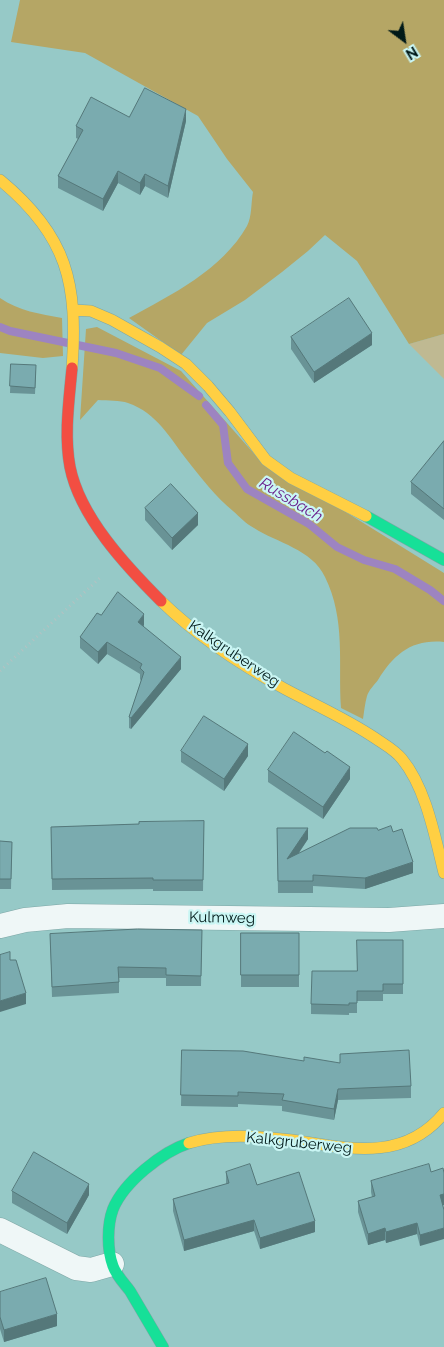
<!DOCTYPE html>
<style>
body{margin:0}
#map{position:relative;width:444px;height:1347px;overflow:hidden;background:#96c9c7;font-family:Raleway,sans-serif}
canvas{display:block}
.north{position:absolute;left:379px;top:15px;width:50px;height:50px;-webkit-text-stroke:4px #caf6f4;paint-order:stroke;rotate:149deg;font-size:14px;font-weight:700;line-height:20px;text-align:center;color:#001918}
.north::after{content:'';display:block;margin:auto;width:18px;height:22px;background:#001918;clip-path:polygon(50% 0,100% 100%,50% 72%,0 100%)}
</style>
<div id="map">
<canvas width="444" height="1347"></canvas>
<div class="north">N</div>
</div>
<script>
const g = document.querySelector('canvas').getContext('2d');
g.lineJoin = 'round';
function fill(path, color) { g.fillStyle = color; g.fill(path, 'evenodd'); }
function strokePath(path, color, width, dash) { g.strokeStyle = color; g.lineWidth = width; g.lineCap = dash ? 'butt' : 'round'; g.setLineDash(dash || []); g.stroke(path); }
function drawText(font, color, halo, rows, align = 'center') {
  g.font = font + ' Raleway,sans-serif'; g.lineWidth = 4.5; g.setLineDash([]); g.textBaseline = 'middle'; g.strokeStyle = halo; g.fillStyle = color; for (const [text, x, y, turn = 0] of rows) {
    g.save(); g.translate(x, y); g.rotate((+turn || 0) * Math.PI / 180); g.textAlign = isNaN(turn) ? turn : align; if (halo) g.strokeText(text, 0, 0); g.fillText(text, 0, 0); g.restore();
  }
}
fill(new Path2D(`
 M 444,334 L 444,379 L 409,344 Z`), '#bfb992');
fill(new Path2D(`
 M 20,0 L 444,0 L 444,334 L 409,344 L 357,261 L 325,235 L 308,251 L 282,272 L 245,300 L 207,323 L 181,355 L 129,318 C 171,295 222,270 247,226 C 252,217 251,202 253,192 L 227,159 L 198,116 L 85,53 L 11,42 Z
 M 0,298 C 19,311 40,314 62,318 L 63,356 L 43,358 L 0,353 Z
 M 97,327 L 181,371 L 257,457 L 444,573 L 444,642 C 412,639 394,654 378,680 C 374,685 369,690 367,696 C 365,703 364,712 363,719 L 341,708 C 338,662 346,620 325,577 C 312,549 277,543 254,528 C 246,524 240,517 233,511 C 216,497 201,478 187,460 C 170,438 157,413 128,403 C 120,400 108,401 98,400 L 80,420 L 86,329 Z`), '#b5a665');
strokePath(new Path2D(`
 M 0,327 L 10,331 L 116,353 L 160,368 L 199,396
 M 206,405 L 223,425 L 228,463 L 247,489 L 309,524 L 337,547 L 364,560 L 395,569 L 430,590 L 444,601`), '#9d84c1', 8);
const street = new Path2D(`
 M 0,926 L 25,920 L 68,916 L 389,920 L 444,916
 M 0,1230 L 76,1268 L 91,1270 L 112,1264`);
const fast = new Path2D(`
 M 366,516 L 444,560
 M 163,1347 C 152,1328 141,1310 130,1291 C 124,1283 116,1275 113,1266 C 107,1250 107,1225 113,1209 C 124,1182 162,1152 189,1143`);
const slow = new Path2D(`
 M 0,180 C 68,236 78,284 72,368
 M 74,310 L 91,311 L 112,320 L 160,347 L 186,364 L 208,386 L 230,412 L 266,460 L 291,478 L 366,516
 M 161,601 C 197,636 241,665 285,689 C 315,705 347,719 375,738 C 385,745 395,750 402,759 C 426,788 435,837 444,873
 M 189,1143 C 222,1133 258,1136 292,1140 C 347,1148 403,1163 444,1113`);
const jam = new Path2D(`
 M 72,368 C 69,401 64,435 70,467 C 80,517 126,566 161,601`);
strokePath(street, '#7da6a5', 25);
strokePath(fast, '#7da6a5', 12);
strokePath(slow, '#7da6a5', 12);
strokePath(jam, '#7da6a5', 12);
strokePath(new Path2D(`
 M 0,671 L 102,576`), '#b4c2c2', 3, [1, 4]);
strokePath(street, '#eff7f7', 24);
strokePath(fast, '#16e098', 11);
strokePath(slow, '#ffcf43', 11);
strokePath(jam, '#f24e42', 11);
fill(new Path2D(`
 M 129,117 L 186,121 L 168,198 L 145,186 L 140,195 L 118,183 L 103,211 L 58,188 L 58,176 L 78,139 L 76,138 L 76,126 Z
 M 291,337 L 372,345 L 314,383 L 291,349 Z
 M 11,364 L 36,371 L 35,394 L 10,393 Z
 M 444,441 L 444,520 L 411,494 L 411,482 Z
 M 145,508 L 198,525 L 172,550 L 145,520 Z
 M 101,615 L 144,625 L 143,627 L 181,669 L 131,729 L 129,728 L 129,717 L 141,681 L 140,679 L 140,674 L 107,654 L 98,664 L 80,648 L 80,637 Z
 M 181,751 L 248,756 L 224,791 L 181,762 Z
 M 268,770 L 350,779 L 323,819 L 268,782 Z
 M 204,821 L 203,891 L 153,891 L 153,889 L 52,890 L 51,827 L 139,824 Z
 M 277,828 L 308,839 L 299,853 L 378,830 L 393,832 L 413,873 L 365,889 L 313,886 L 313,893 L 278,893 Z
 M 0,841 L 12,842 L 11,889 L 0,889 Z
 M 202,930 L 201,986 L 166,986 L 166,978 L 119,978 L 119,993 L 52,997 L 50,934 Z
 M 241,933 L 299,933 L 299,987 L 241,987 Z
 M 403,940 L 403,994 L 383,994 L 383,1001 L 357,1001 L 357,1013 L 349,1013 L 349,1015 L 311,1014 L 311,1004 L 357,971 Z
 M 182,1050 L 411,1086 L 411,1098 L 338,1100 L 334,1120 L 282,1111 L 282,1106 L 238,1104 L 238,1107 L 181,1106 Z
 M 226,1172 L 257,1185 L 315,1232 L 260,1249 L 254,1231 L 184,1251 L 173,1211 L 173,1199 L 226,1184 Z
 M 431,1172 L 444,1173 L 444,1205 L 443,1205 L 420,1246 L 417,1234 L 386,1243 L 385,1240 L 368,1245 L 358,1212 L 358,1201 L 372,1197 L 371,1192 L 371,1181 Z
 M 12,1191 L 89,1195 L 67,1234 L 12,1203 Z
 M 0,1292 L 57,1326 L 4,1342 L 0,1329 Z`), '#699396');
fill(new Path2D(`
 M 186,109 L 186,121 L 168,198 L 168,186 Z
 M 118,171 L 118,183 L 103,211 L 103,199 Z
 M 145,174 L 145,186 L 140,195 L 140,183 Z
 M 372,333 L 372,345 L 314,383 L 314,372 Z
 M 198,513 L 198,525 L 172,550 L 172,538 Z
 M 144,614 L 144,625 L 138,634 L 138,622 Z
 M 107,642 L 107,654 L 98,664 L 98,652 Z
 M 181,657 L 181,669 L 131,729 L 131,718 Z
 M 248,744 L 248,756 L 224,791 L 224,779 Z
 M 350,767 L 350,779 L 323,819 L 323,807 Z
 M 308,828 L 308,839 L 287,870 L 287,859 Z
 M 413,862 L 413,873 L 365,889 L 365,878 Z
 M 26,993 L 26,1004 L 0,1012 L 0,1001 Z
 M 338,1089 L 338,1100 L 334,1120 L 334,1109 Z
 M 89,1184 L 89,1195 L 67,1234 L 67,1223 Z
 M 444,1194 L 444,1205 L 440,1206 L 440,1195 Z
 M 254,1220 L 254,1231 L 184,1251 L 184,1240 Z
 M 315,1221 L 315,1232 L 260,1249 L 260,1238 Z
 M 417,1223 L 417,1234 L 386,1243 L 386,1232 Z
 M 385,1228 L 385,1240 L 368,1245 L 368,1234 Z
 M 444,1228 L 444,1239 L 420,1246 L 420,1235 Z
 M 57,1314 L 57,1326 L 4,1342 L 4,1330 Z`), '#55787a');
const building = new Path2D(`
 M 145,88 L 186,109 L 168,186 L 145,174 L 140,183 L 118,171 L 103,199 L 58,176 L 83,130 L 76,126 L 91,97 L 129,117 Z
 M 349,298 L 372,333 L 314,372 L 291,337 Z
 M 11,364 L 36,365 L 35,388 L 10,386 Z
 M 444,441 L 444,509 L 411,482 Z
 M 171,484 L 198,513 L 172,538 L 145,508 Z
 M 118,592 L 144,614 L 138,622 L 181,657 L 131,718 L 129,717 L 144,672 L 140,668 L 142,664 L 107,642 L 98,652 L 80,637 L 97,613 L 101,615 Z
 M 204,716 L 248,744 L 224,779 L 181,751 Z
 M 294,732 L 325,753 L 327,751 L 350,767 L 323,807 L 268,770 Z
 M 204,821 L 203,880 L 153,880 L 153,878 L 52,879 L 51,827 L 139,824 L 139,822 Z
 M 391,826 L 393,832 L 402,829 L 413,862 L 365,878 L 313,875 L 313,881 L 278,881 L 277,828 L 308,828 L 287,859 L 350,828 L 377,828 L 378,830 Z
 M 0,841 L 12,842 L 11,879 L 0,879 Z
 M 138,929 L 202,930 L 201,976 L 166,975 L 166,968 L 118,967 L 119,982 L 52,987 L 50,934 Z
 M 241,933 L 299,933 L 299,975 L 241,975 Z
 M 357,940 L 403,940 L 403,984 L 383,984 L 383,991 L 357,991 L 357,1003 L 349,1003 L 349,1005 L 311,1004 L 312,971 L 357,971 Z
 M 10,952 L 10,960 L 16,960 L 26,993 L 0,1001 L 0,955 Z
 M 182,1050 L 243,1051 L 304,1061 L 304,1057 L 340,1063 L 340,1054 L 409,1050 L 411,1086 L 338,1089 L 334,1109 L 282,1100 L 284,1094 L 238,1092 L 238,1096 L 181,1095 Z
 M 34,1152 L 89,1184 L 67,1223 L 12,1191 Z
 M 250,1164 L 257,1185 L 299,1172 L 315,1221 L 260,1238 L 254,1220 L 184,1240 L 173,1199 L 229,1183 L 226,1172 Z
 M 429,1164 L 431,1172 L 443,1168 L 444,1173 L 444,1194 L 440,1195 L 444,1210 L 444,1228 L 420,1235 L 417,1223 L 386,1232 L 385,1228 L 368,1234 L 358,1201 L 375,1196 L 371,1181 Z
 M 46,1278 L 57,1314 L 4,1330 L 0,1317 L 0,1292 Z`);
fill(building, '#7aabaf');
strokePath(building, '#55787a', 1);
drawText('15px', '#001918', '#caf6f4', [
 ["Kalkgruberweg",234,654,34],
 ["Kulmweg",222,918,1],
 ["Kalkgruberweg",299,1143,6]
]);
drawText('italic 16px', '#6a218c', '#caf6f4', [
 ["Russbach",291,500,31]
]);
</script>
